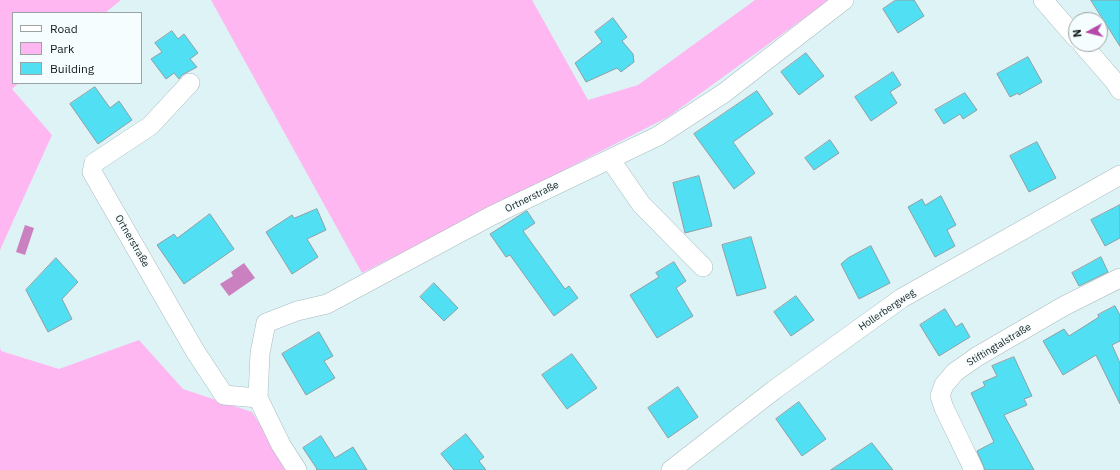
<!DOCTYPE html>
<meta charset="utf-8">
<style>
body{margin:0}
#map{position:relative;width:1120px;height:470px;overflow:hidden;background:#def3f6;font-family:"IBM Plex Sans",sans-serif}
canvas{display:block}
.legend{position:absolute;left:12px;top:12px;width:130px;height:72px;box-sizing:border-box;background:#f5fdfe;border:1px solid #9ba3a4;margin:0;padding:5px 7px;list-style:none;font-size:12px;color:#131b1c}
.legend li{display:flex;align-items:center;gap:8px;height:20px}
.legend b{width:20px;border:1px solid #9ba3a4}
.north{position:absolute;left:1068px;top:12px;width:40px;height:40px;box-sizing:border-box;background:#f5fdfe;border:1px solid #9ba3a4;border-radius:50%;rotate:263deg;font-size:11px;font-weight:700;line-height:16px;text-align:center;color:#131b1c}
.north::after{content:'';display:block;margin:auto;width:14px;height:18px;background:#b649a8;clip-path:polygon(50% 0,100% 100%,50% 72%,0 100%)}
</style>
<div id="map">
<canvas width="1120" height="470"></canvas>
<ul class="legend">
<li><b style="height:5px;background:#fff"></b>Road</li>
<li><b style="height:11px;background:#feb7f1"></b>Park</li>
<li><b style="height:11px;background:#51dff3"></b>Building</li>
</ul>
<div class="north">N</div>
</div>
<script>
const g = document.querySelector('canvas').getContext('2d');
g.lineJoin = 'round';
function fill(path, color) { g.fillStyle = color; g.fill(path, 'evenodd'); }
function strokePath(path, color, width, dash) { g.strokeStyle = color; g.lineWidth = width; g.lineCap = dash ? 'butt' : 'round'; g.setLineDash(dash || []); g.stroke(path); }
function drawText(font, color, halo, rows, align = 'center') {
  g.font = font + ' "IBM Plex Sans",sans-serif'; g.lineWidth = 3.5; g.setLineDash([]); g.textBaseline = 'middle'; g.strokeStyle = halo; g.fillStyle = color; for (const [text, x, y, turn = 0] of rows) {
    g.save(); g.translate(x, y); g.rotate((+turn || 0) * Math.PI / 180); g.textAlign = isNaN(turn) ? turn : align; if (halo) g.strokeText(text, 0, 0); g.fillText(text, 0, 0); g.restore();
  }
}
fill(new Path2D(`
 M 0,0 L 121,0 L 105,13 L 13,13 L 13,83 L 19,83 L 12,89 L 52,135 L 0,250 Z
 M 211,0 L 532,0 L 588,100 L 638,85 L 755,0 L 829,0 L 668,117 L 362,273 Z
 M 139,340 L 183,389 L 252,412 L 289,470 L 0,470 L 0,347 L 1,351 L 59,369 Z`), '#feb7f1');
fill(new Path2D(`
 M 25,225 L 34,228 L 25,255 L 16,252 Z
 M 244,263 L 255,278 L 229,296 L 220,284 L 233,276 L 231,272 Z`), '#cb81bf');
const building = new Path2D(`
 M 896,0 L 914,0 L 924,16 L 898,33 L 883,9 Z
 M 1091,0 L 1120,0 L 1120,46 Z
 M 613,18 L 627,37 L 622,41 L 633,54 L 634,62 L 621,72 L 617,68 L 586,82 L 575,63 L 602,42 L 595,32 Z
 M 172,31 L 178,39 L 184,34 L 198,53 L 190,59 L 197,67 L 182,75 L 179,79 L 174,73 L 166,79 L 151,59 L 162,52 L 155,43 Z
 M 806,53 L 824,76 L 799,95 L 781,72 Z
 M 1028,57 L 1042,82 L 1019,95 L 1018,93 L 1010,97 L 997,74 Z
 M 893,72 L 901,85 L 890,92 L 897,103 L 871,121 L 855,97 Z
 M 95,87 L 110,108 L 119,101 L 132,120 L 98,144 L 70,104 Z
 M 757,91 L 773,114 L 733,142 L 755,173 L 734,189 L 694,134 Z
 M 965,93 L 977,110 L 963,119 L 960,114 L 944,124 L 935,110 Z
 M 830,140 L 839,153 L 814,170 L 805,158 Z
 M 1037,142 L 1056,178 L 1029,192 L 1010,156 Z
 M 699,176 L 712,226 L 685,233 L 673,183 Z
 M 941,196 L 956,225 L 947,230 L 955,246 L 935,257 L 908,207 L 922,199 L 925,205 Z
 M 1120,205 L 1120,238 L 1105,246 L 1091,220 Z
 M 317,209 L 326,230 L 307,239 L 318,257 L 292,274 L 266,232 L 292,215 L 294,218 Z
 M 527,211 L 535,223 L 523,231 L 565,289 L 569,286 L 578,298 L 554,316 L 510,255 L 506,257 L 490,234 L 520,215 Z
 M 210,214 L 234,249 L 184,284 L 157,245 L 174,234 L 177,238 Z
 M 751,237 L 766,288 L 737,296 L 722,245 Z
 M 871,246 L 890,283 L 859,299 L 841,264 L 848,258 Z
 M 1101,257 L 1108,272 L 1079,286 L 1072,273 Z
 M 56,258 L 78,282 L 62,299 L 72,319 L 48,332 L 26,290 Z
 M 674,262 L 686,281 L 676,288 L 693,316 L 657,338 L 630,295 L 659,277 L 656,273 Z
 M 434,283 L 458,308 L 444,321 L 420,297 Z
 M 796,296 L 814,320 L 791,336 L 774,312 Z
 M 1115,306 L 1120,315 L 1120,341 L 1112,345 L 1120,363 L 1120,404 L 1096,355 L 1063,375 L 1043,341 L 1064,329 L 1069,336 L 1099,317 L 1098,315 Z
 M 945,309 L 956,327 L 962,323 L 970,337 L 939,356 L 920,325 Z
 M 319,332 L 333,356 L 324,361 L 335,378 L 306,395 L 282,354 Z
 M 572,354 L 597,388 L 567,409 L 542,375 Z
 M 1014,357 L 1032,396 L 1024,399 L 1027,405 L 1004,415 L 1034,470 L 985,470 L 977,451 L 994,442 L 971,393 L 985,386 L 983,382 L 997,376 L 992,366 Z
 M 678,387 L 698,417 L 668,438 L 648,408 Z
 M 799,402 L 826,439 L 802,456 L 776,419 Z
 M 466,434 L 484,457 L 479,461 L 486,470 L 454,470 L 441,454 Z
 M 321,436 L 335,458 L 353,447 L 367,470 L 316,470 L 317,469 L 303,448 Z
 M 872,443 L 893,470 L 831,470 Z`);
fill(building, '#51dff3');
strokePath(building, '#8da0a3', 1);
const minor = new Path2D(`
 M 1043,0 L 1076,38
 M 1082,44 L 1115,82 L 1120,90
 M 190,83 L 150,126 L 94,163 L 92,172 L 195,351 L 224,395 L 258,398
 M 610,159 L 641,204 L 703,267
 M 297,470 L 281,445 L 258,398 L 260,353 L 266,323 L 297,311 L 327,304 L 491,216 L 658,136 L 724,93 L 844,0
 M 671,470 L 774,390 L 902,298 L 1120,175
 M 974,470 L 944,408 L 940,396 L 944,385 L 955,372 L 978,356 L 1064,306 L 1120,278`);
strokePath(minor, '#a8bcbf', 20);
strokePath(minor, '#fff', 19);
drawText('10px', '#131b1c', '#f5fdfe', [
 ["Ortnerstraße",532,197,-26],
 ["Ortnerstraße",132,241,60],
 ["Hollerbergweg",887,310,-34],
 ["Stiftingtalstraße",999,345,-31]
]);
</script>
